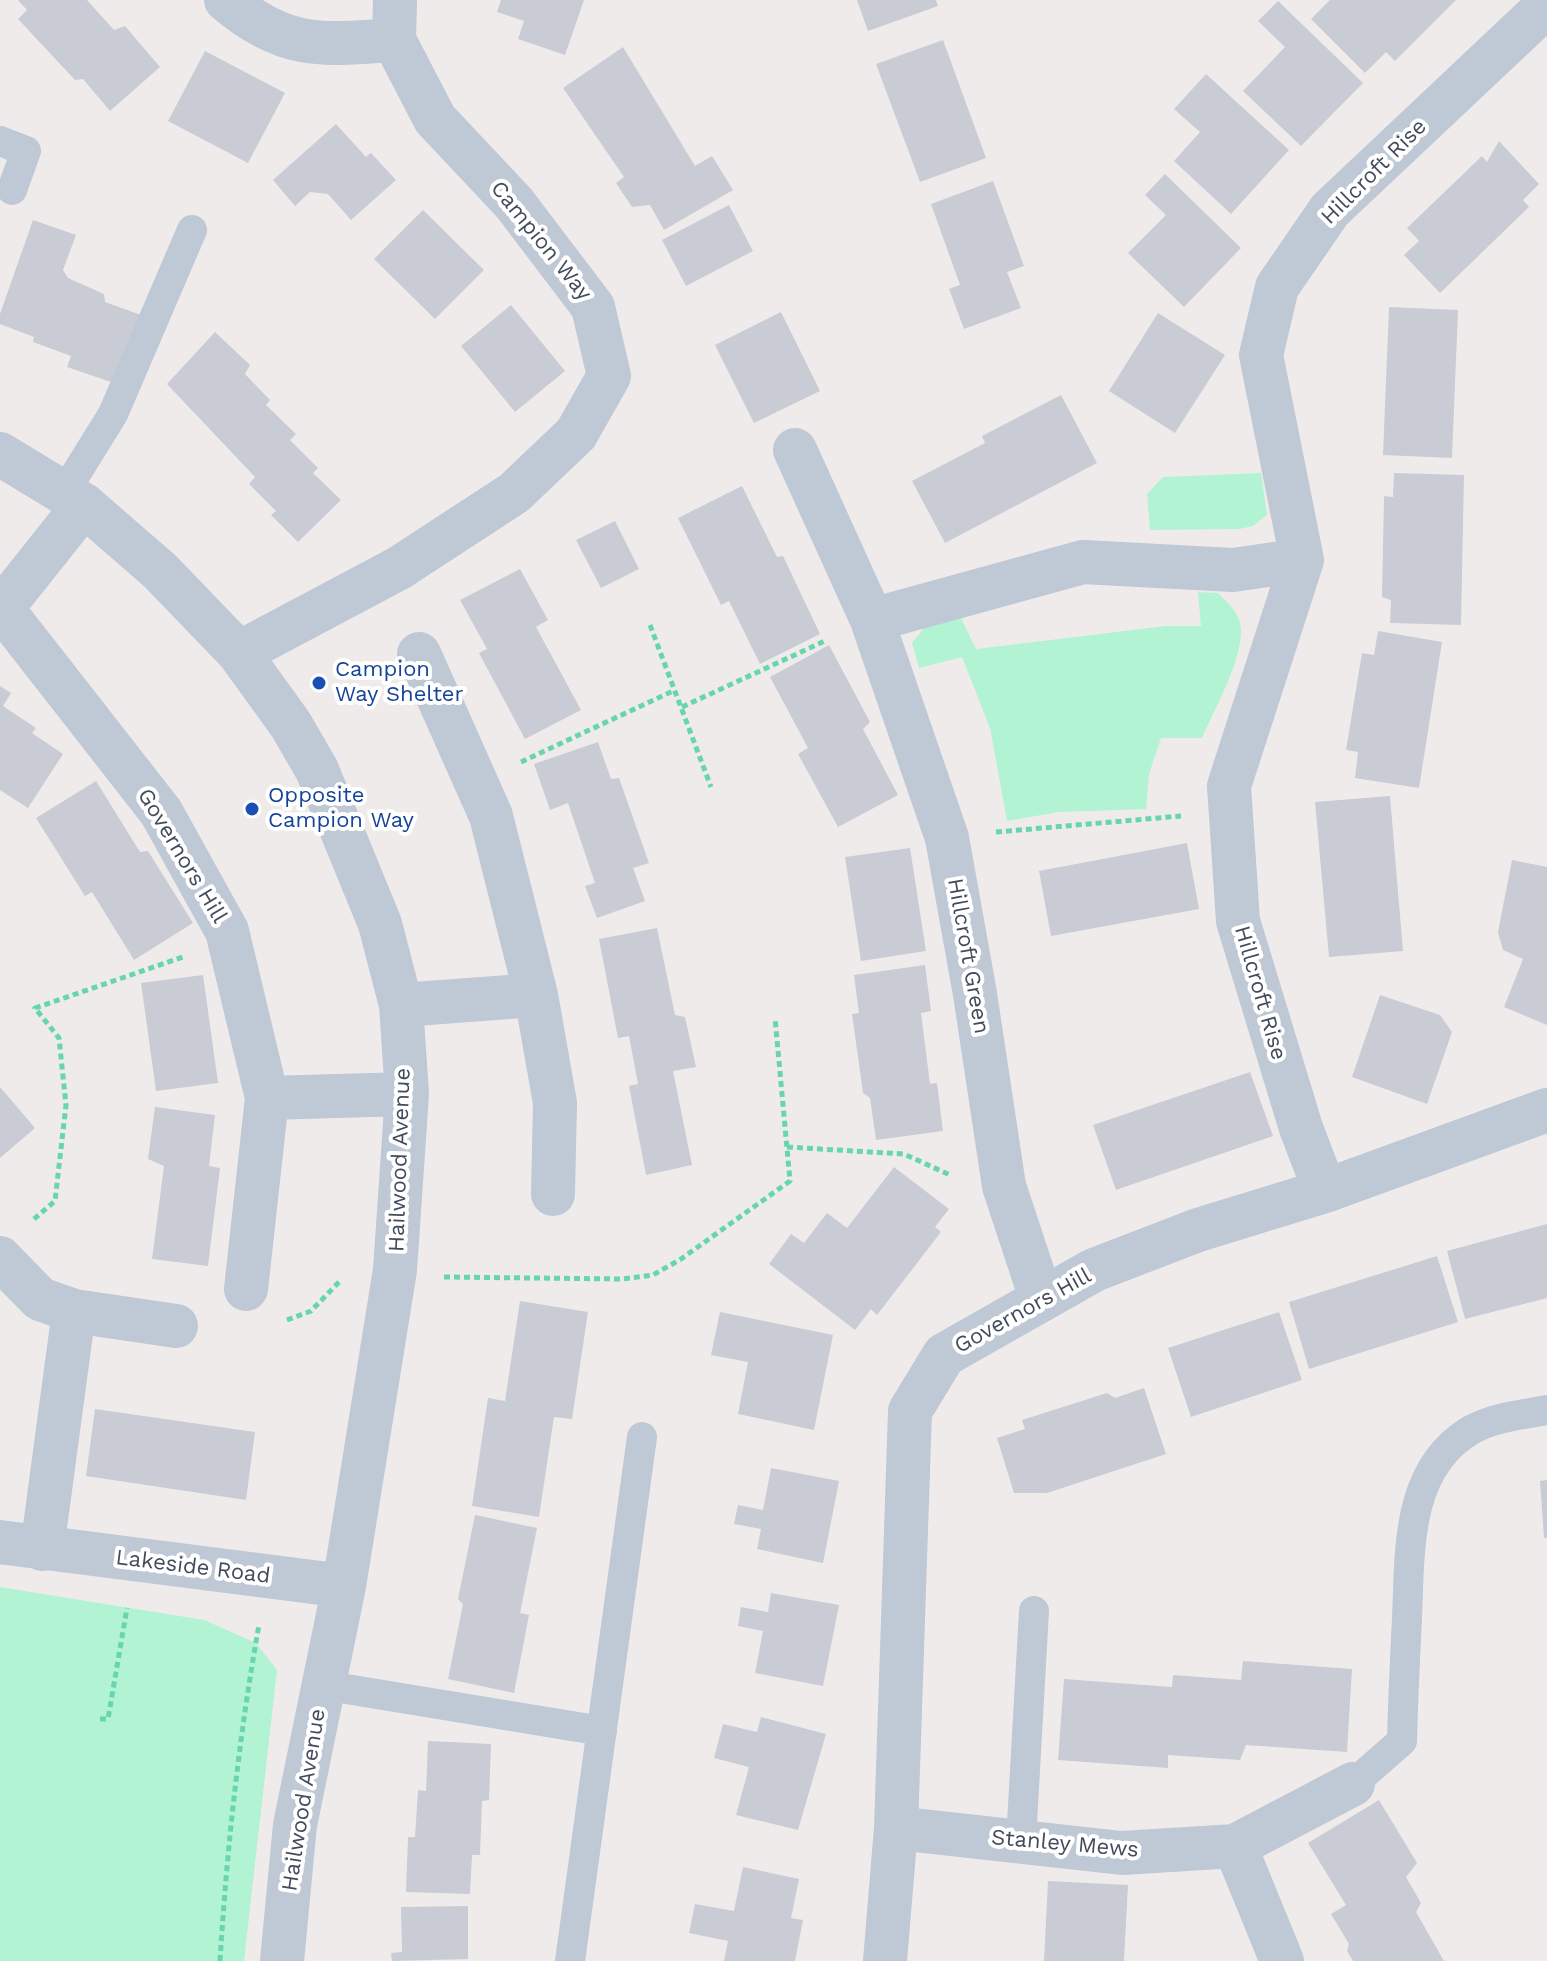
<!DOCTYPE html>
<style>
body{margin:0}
canvas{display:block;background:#efebeb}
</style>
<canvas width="1547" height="1961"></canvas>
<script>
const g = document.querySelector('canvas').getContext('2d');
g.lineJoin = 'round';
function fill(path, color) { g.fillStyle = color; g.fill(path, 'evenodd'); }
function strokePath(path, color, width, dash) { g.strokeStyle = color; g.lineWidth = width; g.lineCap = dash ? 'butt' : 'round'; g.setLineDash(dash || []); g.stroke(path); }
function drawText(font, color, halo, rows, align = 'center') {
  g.font = font + ' "Work Sans",sans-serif'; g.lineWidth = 8; g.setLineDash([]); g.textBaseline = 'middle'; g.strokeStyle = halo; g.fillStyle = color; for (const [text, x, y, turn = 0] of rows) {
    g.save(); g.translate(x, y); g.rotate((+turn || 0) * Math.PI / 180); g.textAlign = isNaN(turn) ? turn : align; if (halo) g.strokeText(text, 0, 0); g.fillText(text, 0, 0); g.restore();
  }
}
fill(new Path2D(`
 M 1261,473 L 1267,515 L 1253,526 L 1239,529 L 1150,530 L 1147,494 L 1163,477 Z
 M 1198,592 L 1218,593 C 1228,603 1240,613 1241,629 C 1242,661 1215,708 1202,738 L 1161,738 L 1149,774 L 1146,809 L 1059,812 L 1007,821 L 990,728 L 962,657 L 919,668 L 912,643 L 925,627 L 961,618 L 976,649 L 1166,626 L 1201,626 Z
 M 0,1587 L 204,1620 L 256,1643 L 277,1670 L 244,1961 L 0,1961 Z`), '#b2f3d4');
fill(new Path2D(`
 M 18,0 L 87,0 L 114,30 L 125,26 L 160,67 L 110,111 L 83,79 L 75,80 L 18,19 L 27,10 Z
 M 501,0 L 584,0 L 565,55 L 518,39 L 524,21 L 497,12 Z
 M 857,0 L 936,0 L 938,6 L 868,31 Z
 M 1330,0 L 1456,0 L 1395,61 L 1386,52 L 1365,73 L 1311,19 Z
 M 1278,1 L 1363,83 L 1301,146 L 1243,91 L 1285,47 L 1258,21 Z
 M 943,40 L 986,158 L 920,182 L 876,64 Z
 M 623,47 L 695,166 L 712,156 L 733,190 L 664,230 L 650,205 L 632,207 L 616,183 L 624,177 L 563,88 Z
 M 205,51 L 285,93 L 248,163 L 168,121 Z
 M 1206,74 L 1289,150 L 1231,214 L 1174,161 L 1200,132 L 1174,109 Z
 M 336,124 L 366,157 L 371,153 L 396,180 L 351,220 L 328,194 L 310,192 L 295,206 L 273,180 Z
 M 1499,141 L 1539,184 L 1523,200 L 1529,207 L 1440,293 L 1404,255 L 1419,241 L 1407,228 L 1482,156 L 1487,162 Z
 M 1165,174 L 1241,248 L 1184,307 L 1128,253 L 1166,215 L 1145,195 Z
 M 993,181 L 1024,266 L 1007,272 L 1021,308 L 964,329 L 949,289 L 960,285 L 931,204 Z
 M 729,205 L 753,251 L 686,286 L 662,240 Z
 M 423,210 L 484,270 L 435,319 L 374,259 Z
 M 33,220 L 76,235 L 63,270 L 68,278 L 104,294 L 105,302 L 141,315 L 117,384 L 67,367 L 71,356 L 33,342 L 34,337 L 0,324 L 0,314 Z
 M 511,305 L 565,371 L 515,412 L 461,346 Z
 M 1389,307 L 1458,310 L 1452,458 L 1383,455 Z
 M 781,312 L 820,391 L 754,423 L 715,345 Z
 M 1158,313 L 1225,355 L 1175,433 L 1109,391 Z
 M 215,332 L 250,365 L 245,374 L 270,400 L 266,405 L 296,434 L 290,440 L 318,468 L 313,473 L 341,500 L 298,542 L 271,515 L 276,511 L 249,484 L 255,477 L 167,384 Z
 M 1061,395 L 1097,463 L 945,543 L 912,481 L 985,443 L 982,436 Z
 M 1394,473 L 1464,475 L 1461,625 L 1390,623 L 1391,600 L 1382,597 L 1384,496 L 1393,497 Z
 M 742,486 L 777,557 L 783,556 L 820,634 L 760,664 L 729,601 L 721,605 L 678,518 Z
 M 615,521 L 639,569 L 601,588 L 576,540 Z
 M 520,569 L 548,620 L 536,627 L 581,710 L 525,739 L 479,653 L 487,649 L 460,600 Z
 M 1378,631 L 1442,642 L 1419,788 L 1355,778 L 1358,752 L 1346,750 L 1362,653 L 1374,655 Z
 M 829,645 L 870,722 L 863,729 L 898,795 L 838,827 L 798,754 L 808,748 L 770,677 Z
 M 0,686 L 11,693 L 3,706 L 36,728 L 32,733 L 63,754 L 28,808 L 0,790 Z
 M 598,742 L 611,779 L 619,778 L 649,863 L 633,868 L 645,901 L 597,918 L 585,886 L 595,883 L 568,803 L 550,810 L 534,764 Z
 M 96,781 L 140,852 L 148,851 L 193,923 L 134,960 L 92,892 L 85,896 L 36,818 Z
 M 1390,796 L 1403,951 L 1329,957 L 1315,802 Z
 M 1187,843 L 1199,909 L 1051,936 L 1039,871 Z
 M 910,848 L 926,951 L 861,961 L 845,857 Z
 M 1512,860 L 1547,867 L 1547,1025 L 1504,1007 L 1523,959 L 1503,950 L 1498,932 Z
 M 657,928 L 675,1015 L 685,1017 L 696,1067 L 673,1071 L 692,1165 L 646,1175 L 629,1086 L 638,1084 L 629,1036 L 618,1038 L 599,939 Z
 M 925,965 L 931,1011 L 921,1013 L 930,1084 L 937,1083 L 943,1131 L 876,1140 L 870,1098 L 863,1093 L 852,1014 L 859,1013 L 854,975 Z
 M 203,975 L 218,1083 L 156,1091 L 141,983 Z
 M 1380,995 L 1440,1015 L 1452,1032 L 1427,1104 L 1352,1077 Z
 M 1250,1072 L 1273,1136 L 1116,1190 L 1093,1125 Z
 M 0,1087 L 35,1128 L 0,1158 Z
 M 155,1107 L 215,1115 L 209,1166 L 220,1168 L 208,1266 L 152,1259 L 164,1166 L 148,1159 Z
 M 894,1167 L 949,1209 L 935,1227 L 941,1232 L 877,1315 L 871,1309 L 855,1330 L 769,1264 L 791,1234 L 804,1243 L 827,1213 L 847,1228 Z
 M 1547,1224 L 1547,1298 L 1465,1319 L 1447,1251 Z
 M 1437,1256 L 1458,1322 L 1309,1369 L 1289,1302 Z
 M 520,1301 L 588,1312 L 572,1419 L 554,1417 L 539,1517 L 472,1506 L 488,1398 L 505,1401 Z
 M 720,1312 L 833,1335 L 814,1430 L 738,1414 L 748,1362 L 711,1355 Z
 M 1279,1312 L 1302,1380 L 1191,1417 L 1168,1348 Z
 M 1144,1388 L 1166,1454 L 1047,1493 L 1014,1493 L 997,1438 L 1025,1429 L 1022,1420 L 1107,1393 L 1115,1398 Z
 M 95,1409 L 255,1432 L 246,1500 L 86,1476 Z
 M 771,1468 L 839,1481 L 823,1563 L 757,1549 L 761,1529 L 734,1524 L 738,1505 L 763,1510 Z
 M 1547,1480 L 1547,1538 L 1544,1538 L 1540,1481 Z
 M 475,1515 L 537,1528 L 520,1613 L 529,1615 L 514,1693 L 448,1679 L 463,1604 L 458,1599 Z
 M 771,1593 L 839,1605 L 823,1686 L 755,1673 L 763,1631 L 738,1626 L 741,1607 L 768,1612 Z
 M 1243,1661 L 1352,1669 L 1347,1752 L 1246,1745 L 1240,1760 L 1168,1755 L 1168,1768 L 1058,1760 L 1064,1679 L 1172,1687 L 1173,1675 L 1241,1680 Z
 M 761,1717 L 826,1734 L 798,1830 L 736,1815 L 749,1767 L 714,1758 L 723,1724 L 757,1732 Z
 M 428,1741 L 491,1744 L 489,1800 L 482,1801 L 480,1855 L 472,1855 L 470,1894 L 406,1892 L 408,1837 L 415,1837 L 418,1790 L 426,1791 Z
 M 1379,1800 L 1417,1863 L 1406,1877 L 1421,1903 L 1416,1912 L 1444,1961 L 1353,1961 L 1347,1951 L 1349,1944 L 1331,1914 L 1346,1905 L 1308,1843 Z
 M 743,1867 L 799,1879 L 791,1918 L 803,1920 L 795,1961 L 724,1961 L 728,1941 L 689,1933 L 695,1904 L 734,1911 Z
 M 1048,1881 L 1128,1885 L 1124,1961 L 1044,1961 Z
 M 468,1906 L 468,1959 L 392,1961 L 391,1953 L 402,1952 L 401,1907 Z`), '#c9ccd4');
strokePath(new Path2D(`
 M 650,625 L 711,787
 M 682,707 L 827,640
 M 521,762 L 675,690
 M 996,832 L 1181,816
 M 787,1147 L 904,1154 L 950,1175
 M 34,1219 L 55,1201 L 66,1105 L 59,1038 L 35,1008 L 183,957
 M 444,1277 L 622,1279 L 653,1275 L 681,1259 L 790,1181 L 775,1018
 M 287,1320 L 311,1311 L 339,1282
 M 100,1719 L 108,1719 L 127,1608
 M 220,1961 C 227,1848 239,1736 259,1625`), '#67d5ae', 5, [6, 4]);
strokePath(new Path2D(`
 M 0,141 L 26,151 L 12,190
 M 64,493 L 113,414 L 192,230
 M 322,1685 L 602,1731
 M 1353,1784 L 1402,1741 C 1403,1700 1405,1659 1407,1618 C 1410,1552 1405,1469 1471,1430 C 1494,1417 1521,1415 1547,1410
 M 1021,1841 L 1034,1611
 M 570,1961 L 642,1437`), '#bfc8d5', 30);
strokePath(new Path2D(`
 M 226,0 C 285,50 321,45 394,40
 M 795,450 L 872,620 L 947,838 L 975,994 L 1004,1186 L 1041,1298
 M 0,454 L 84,505 L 160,571 L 239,653 L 291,725 L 317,770 L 380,924 L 401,1005 L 407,1094 L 395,1270 L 344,1586 L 295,1825 L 282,1961
 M 0,606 L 161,812 L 227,931 L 267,1098 L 246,1289
 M 2,608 L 84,505
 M 872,620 L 1083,562 L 1233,570 L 1302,560
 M 239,653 L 399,568 L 514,493 L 576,434 L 609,376 L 593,307 L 514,203 L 435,119 L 394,40 L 395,0
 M 536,995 L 555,1103 L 553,1194
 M 401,1005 L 536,995 L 491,816 L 419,654
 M 267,1098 L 407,1094
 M 1325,1191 L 1301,1128 L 1238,921 L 1229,786 L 1302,560 L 1261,355 L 1277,287 L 1330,210 L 1540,12 L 1547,9
 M 0,1258 L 40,1299 L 74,1311 L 176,1326
 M 0,1542 L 344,1586
 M 42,1549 L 74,1311
 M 896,1828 L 1122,1853 L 1235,1846 L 1353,1784
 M 1235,1846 L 1282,1961
 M 885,1961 L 896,1828 L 910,1411 L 944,1355 L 1094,1270 L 1198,1230 L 1325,1191 L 1547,1110`), '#bfc8d5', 44);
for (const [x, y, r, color] of [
 [319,683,8,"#1a4fb4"],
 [252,809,8,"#1a4fb4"]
]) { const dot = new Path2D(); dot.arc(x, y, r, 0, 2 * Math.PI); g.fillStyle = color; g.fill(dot); strokePath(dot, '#fff', 3); }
drawText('22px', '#424b5b', '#fff', [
 ["Hillcroft Rise",1374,172,-45],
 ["Campion Way",541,241,51],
 ["Governors Hill",182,856,59],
 ["Hillcroft Green",968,956,80],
 ["Hillcroft Rise",1260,993,74],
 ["Hailwood Avenue",400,1160,-88],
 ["Governors Hill",1023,1311,-29],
 ["Lakeside Road",193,1567,7],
 ["Hailwood Avenue",304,1800,-81],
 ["Stanley Mews",1065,1844,5]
]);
drawText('22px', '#164399', '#fff', [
 ["Campion",335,670],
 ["Way Shelter",335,695],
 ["Opposite",268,796],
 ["Campion Way",268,821]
], 'left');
</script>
